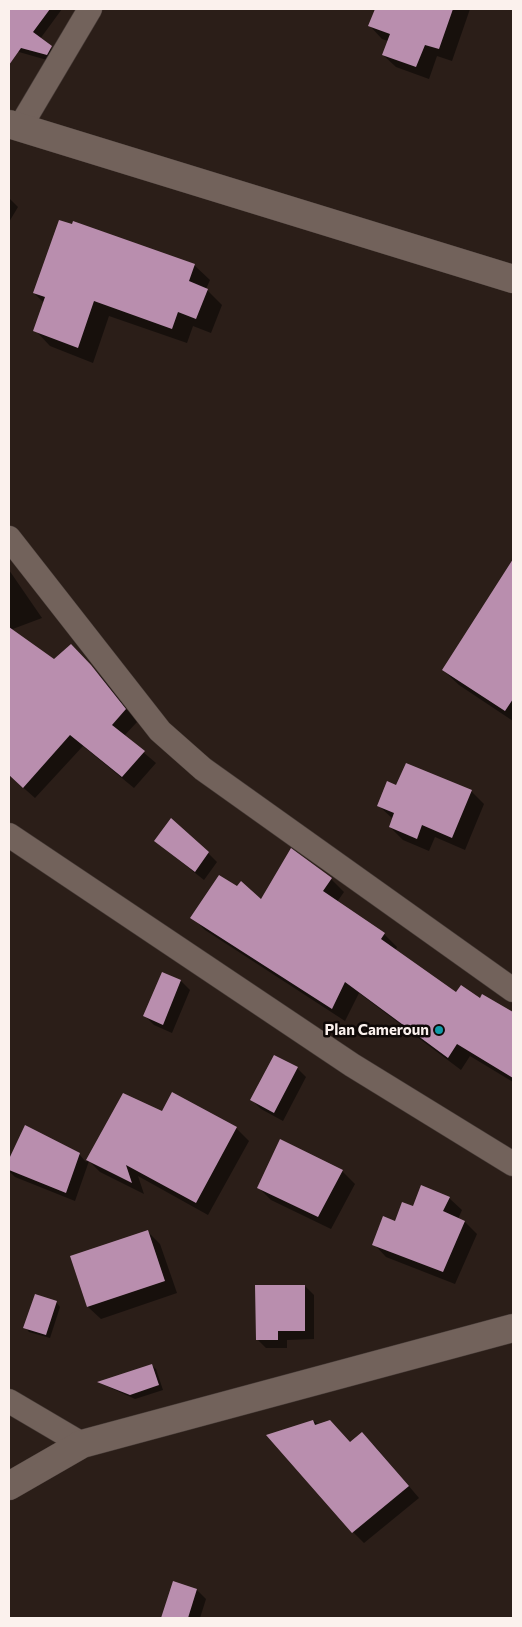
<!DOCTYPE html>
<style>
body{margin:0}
#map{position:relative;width:522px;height:1627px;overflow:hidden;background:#2b1e18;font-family:Commissioner,sans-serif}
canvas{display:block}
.frame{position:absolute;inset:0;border:10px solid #fbf1ed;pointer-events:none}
</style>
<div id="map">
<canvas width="522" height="1627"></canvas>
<div class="frame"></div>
</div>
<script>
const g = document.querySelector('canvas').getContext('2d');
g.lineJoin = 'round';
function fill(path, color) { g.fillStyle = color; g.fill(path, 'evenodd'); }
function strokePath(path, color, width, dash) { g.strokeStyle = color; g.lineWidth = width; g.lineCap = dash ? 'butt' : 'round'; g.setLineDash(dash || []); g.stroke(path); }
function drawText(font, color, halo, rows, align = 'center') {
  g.font = font + ' Commissioner,sans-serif'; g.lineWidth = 5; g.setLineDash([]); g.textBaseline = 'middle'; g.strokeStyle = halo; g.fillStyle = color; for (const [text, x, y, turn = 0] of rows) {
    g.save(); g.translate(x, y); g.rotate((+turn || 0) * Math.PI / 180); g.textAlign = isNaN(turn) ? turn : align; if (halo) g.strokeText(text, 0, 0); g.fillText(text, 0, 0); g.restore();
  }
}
fill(new Path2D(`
 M 17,9 L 62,9 L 40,39 L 59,55 L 54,62 L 12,50 L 9,47 L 9,32 Z
 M 376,9 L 470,9 L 452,61 L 437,56 L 429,79 L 396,67 L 383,55 L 388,41 L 382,39 L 370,26 Z
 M 9,198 L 18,207 L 9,222 Z
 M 194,265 L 210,280 L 206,289 L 222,305 L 211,333 L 193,326 L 187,343 L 109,316 L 93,363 L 50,346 L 35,330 L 44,303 L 34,293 Z
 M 513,562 L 513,721 L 459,685 L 443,670 Z
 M 9,570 L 42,618 L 10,630 L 54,661 L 71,646 L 102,678 L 137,722 L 124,736 L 156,763 L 134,788 L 83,746 L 35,798 L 9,775 Z
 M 397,786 L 471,791 L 484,804 L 465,850 L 435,837 L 429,851 L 403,840 L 390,827 L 393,819 L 379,806 Z
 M 155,841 L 208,853 L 217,862 L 204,880 Z
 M 331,879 L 344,892 L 337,902 L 384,934 L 397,947 L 395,951 L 457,994 L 480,999 L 483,995 L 513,1013 L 513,1082 L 470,1056 L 461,1070 L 359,993 L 345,1021 L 205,930 L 192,917 L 261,901 Z
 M 162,974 L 181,981 L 190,990 L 172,1033 L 154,1025 L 145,1016 Z
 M 297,1068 L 306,1077 L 283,1121 L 261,1109 L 252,1100 Z
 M 172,1094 L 236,1128 L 249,1141 L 208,1215 L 138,1176 L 144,1194 L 100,1172 L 89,1161 L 75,1201 L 15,1177 L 9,1171 L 9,1162 L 26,1126 L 79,1154 L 86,1162 L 124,1095 L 163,1113 Z
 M 342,1171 L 355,1184 L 331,1229 L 271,1200 L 258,1187 Z
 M 449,1198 L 462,1210 L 458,1219 L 465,1222 L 477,1234 L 455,1284 L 386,1257 L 374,1244 L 414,1207 Z
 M 148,1232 L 160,1244 L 177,1293 L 101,1319 L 88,1307 L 72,1257 Z
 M 305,1286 L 314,1295 L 314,1339 L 287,1340 L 287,1348 L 266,1348 L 257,1339 Z
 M 56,1302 L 60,1307 L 50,1338 L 29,1332 L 25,1327 Z
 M 151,1365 L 156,1369 L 163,1390 L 135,1399 L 100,1383 Z
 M 313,1421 L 351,1443 L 373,1444 L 419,1498 L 364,1543 L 353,1532 Z
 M 174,1583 L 197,1590 L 206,1599 L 200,1618 L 163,1617 Z`), '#0007');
fill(new Path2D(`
 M 9,9 L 50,9 L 33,32 L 52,46 L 47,55 L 21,48 L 9,65 Z
 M 375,9 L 453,9 L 439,49 L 425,45 L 416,67 L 382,55 L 390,34 L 368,26 Z
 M 59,220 L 72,224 L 73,221 L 195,264 L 189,281 L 208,289 L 196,319 L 178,312 L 172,329 L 94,301 L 78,348 L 33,331 L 45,297 L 33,293 Z
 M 513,559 L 513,699 L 505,711 L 442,670 Z
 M 9,627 L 54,659 L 71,644 L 91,665 L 126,709 L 112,725 L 145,751 L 122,777 L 70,735 L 23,788 L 9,775 Z
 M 406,763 L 472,790 L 452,838 L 422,825 L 417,839 L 389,827 L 394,813 L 377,806 L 387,781 L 396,785 Z
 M 171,818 L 209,852 L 195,872 L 154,841 Z
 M 291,848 L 332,878 L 323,891 L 385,933 L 381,939 L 456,992 L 461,985 L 480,998 L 482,994 L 513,1012 L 513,1078 L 457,1044 L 448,1058 L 345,982 L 332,1009 L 190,918 L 219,875 L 237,886 L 241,881 L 261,899 Z
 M 162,972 L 181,980 L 163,1025 L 143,1016 Z
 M 274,1055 L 298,1067 L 274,1113 L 250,1100 Z
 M 172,1092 L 237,1127 L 196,1203 L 126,1165 L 132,1183 L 86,1160 L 123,1093 L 162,1111 Z
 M 25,1125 L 80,1153 L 66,1193 L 9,1170 L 9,1159 Z
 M 280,1139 L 343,1170 L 318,1217 L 257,1188 Z
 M 421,1185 L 450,1197 L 443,1211 L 465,1221 L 443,1272 L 372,1245 L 383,1216 L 395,1221 L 402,1202 L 413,1206 Z
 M 148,1230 L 165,1281 L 87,1307 L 70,1256 Z
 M 255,1285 L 305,1285 L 305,1331 L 278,1331 L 278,1340 L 256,1340 Z
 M 35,1294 L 57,1301 L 46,1335 L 23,1328 Z
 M 152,1364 L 159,1385 L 130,1395 L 97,1382 Z
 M 313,1420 L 315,1425 L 330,1420 L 350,1442 L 362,1432 L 409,1486 L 352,1533 L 266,1435 Z
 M 173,1581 L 197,1589 L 188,1618 L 161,1618 Z`), '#b98eae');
const minor = new Path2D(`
 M 20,127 L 90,9
 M 9,538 L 160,731 L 203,769 L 513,990
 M 9,835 L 352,1065 L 513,1164
 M 9,1401 L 82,1444`);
const tertiary = new Path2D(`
 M 9,124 L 513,279
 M 9,1486 L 82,1444 L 513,1328`);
strokePath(minor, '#463b37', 25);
strokePath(tertiary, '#463b37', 29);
strokePath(minor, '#72625b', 24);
strokePath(tertiary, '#72625b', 28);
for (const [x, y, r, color] of [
 [439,1030,5,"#0f9aa8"]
]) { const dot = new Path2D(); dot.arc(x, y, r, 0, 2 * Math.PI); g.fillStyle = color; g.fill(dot); strokePath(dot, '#0f0907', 2); }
drawText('bold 15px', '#fbf1ed', '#0f0907', [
 ["Plan Cameroun",429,1030]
], 'right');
</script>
